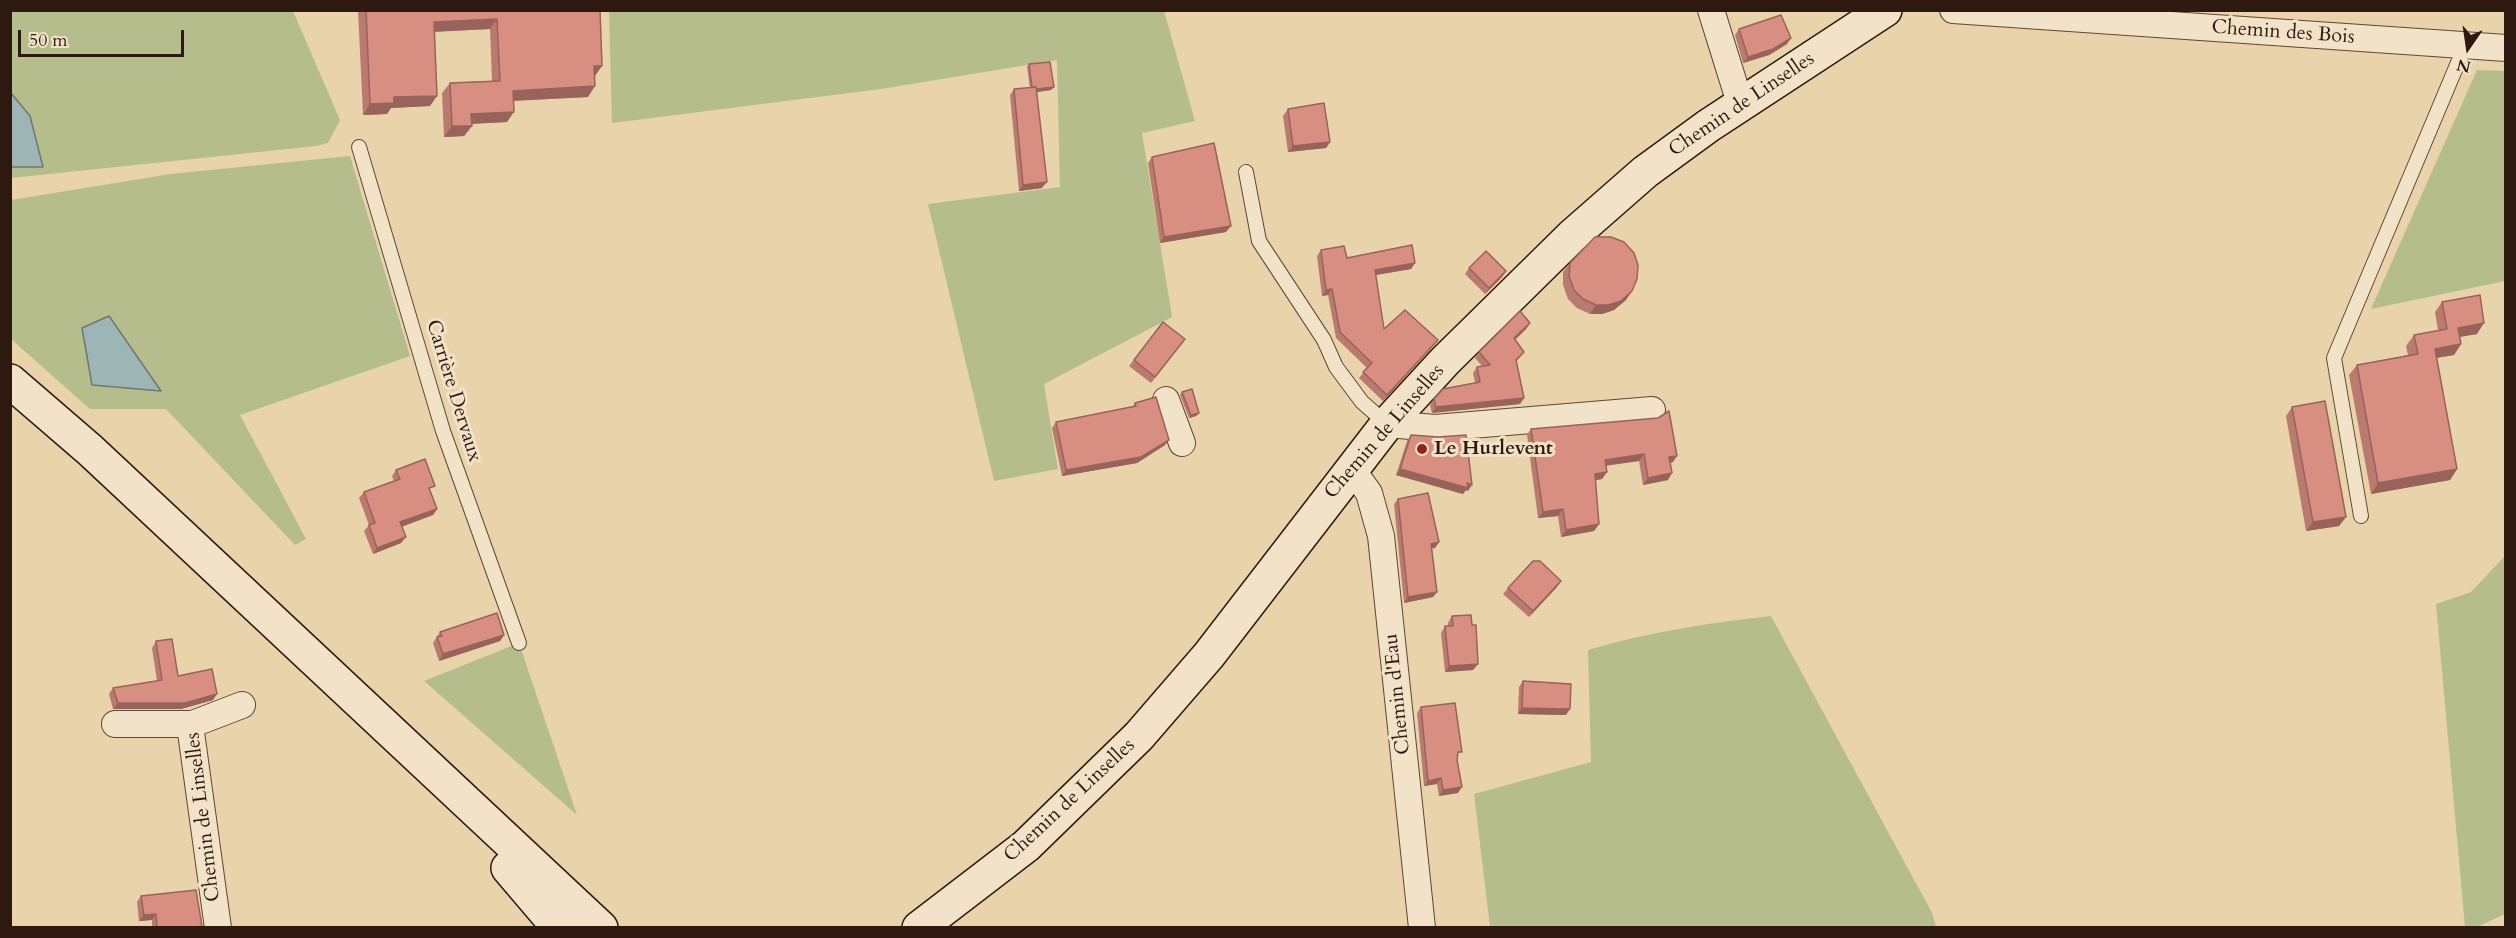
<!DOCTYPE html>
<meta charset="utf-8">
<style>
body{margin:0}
#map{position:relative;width:2516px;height:938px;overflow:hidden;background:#e9d3ab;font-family:Cardo,serif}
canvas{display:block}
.frame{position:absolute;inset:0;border:12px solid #2e1910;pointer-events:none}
.north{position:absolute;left:2438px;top:18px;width:60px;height:60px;-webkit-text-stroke:4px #f1e2c8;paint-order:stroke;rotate:193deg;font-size:16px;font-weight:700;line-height:24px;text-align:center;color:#2e1910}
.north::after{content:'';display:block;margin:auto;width:21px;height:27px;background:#2e1910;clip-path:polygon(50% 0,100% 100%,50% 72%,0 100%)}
.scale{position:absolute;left:18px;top:30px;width:166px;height:27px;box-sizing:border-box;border:3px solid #2e1910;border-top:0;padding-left:8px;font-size:18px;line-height:21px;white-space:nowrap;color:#2e1910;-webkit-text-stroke:4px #f1e2c8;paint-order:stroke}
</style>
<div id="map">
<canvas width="2516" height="938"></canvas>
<div class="frame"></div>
<div class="north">N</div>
<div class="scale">50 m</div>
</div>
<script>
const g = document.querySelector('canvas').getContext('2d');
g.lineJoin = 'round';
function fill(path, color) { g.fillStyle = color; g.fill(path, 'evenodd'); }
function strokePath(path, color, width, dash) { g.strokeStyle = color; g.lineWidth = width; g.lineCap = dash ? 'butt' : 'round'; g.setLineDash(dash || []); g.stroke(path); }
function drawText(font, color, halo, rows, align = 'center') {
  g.font = font + ' Cardo,serif'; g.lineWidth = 6; g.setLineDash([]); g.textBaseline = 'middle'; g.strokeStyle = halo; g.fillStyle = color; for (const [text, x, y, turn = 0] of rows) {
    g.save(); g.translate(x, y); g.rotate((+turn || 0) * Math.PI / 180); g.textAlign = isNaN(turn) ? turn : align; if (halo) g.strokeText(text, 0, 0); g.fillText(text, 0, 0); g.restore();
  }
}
fill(new Path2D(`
 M 11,11 L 293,11 L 340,120 L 328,143 L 316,146 L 11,178 Z
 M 609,11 L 1164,11 L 1195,121 L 1142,133 L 1172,317 L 1044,384 L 1058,469 L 994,481 L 928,204 L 1060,187 L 1057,60 L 881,89 L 612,123 Z
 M 2477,70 L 2505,71 L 2505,281 L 2371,309 Z
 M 350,156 L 410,356 L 240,415 L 306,539 L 295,545 L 166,409 L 90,409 L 11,339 L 11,200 L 171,174 Z
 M 2505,556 L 2505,914 L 2477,927 L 2465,927 L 2436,604 L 2471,592 Z
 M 1771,616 L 1932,913 L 1936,927 L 1490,927 L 1474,794 L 1591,762 L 1588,650 C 1648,632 1709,623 1771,616 Z
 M 519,643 L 577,815 L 424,681 Z`), '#b4bd8b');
const water = new Path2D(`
 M 11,93 L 30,116 L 43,167 L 11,167 Z
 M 109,316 L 161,391 L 92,385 L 82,328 Z`);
fill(water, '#9db5b5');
strokePath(water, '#717773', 1.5);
const lane = new Path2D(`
 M 359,147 L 443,431 L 519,643
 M 1246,172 L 1259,241 L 1324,340 L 1336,367 L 1362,402 L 1387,424
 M 2361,516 L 2334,358 L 2465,46`);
const street = new Path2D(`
 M 1711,10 L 1740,103
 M 1953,10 L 2506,48
 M 1166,400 L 1182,443
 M 1387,424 L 1435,428 L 1652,410
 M 1351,468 L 1369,493 L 1381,536 L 1422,928
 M 115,724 L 191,724
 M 218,928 L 190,725 L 242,705`);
const secondary = new Path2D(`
 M 10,381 L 90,450 L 601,928
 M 508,868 L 559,928
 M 919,928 L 1026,846 L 1139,736 L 1209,655 L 1387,424 L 1445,361 L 1572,236 L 1645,172 L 1708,126 L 1885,10`);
strokePath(lane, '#5d4837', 16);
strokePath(street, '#5d4837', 28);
strokePath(secondary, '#2e1910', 36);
strokePath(lane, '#f1e2c8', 14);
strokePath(street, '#f1e2c8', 26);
strokePath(secondary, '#f1e2c8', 33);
fill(new Path2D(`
 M 358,10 L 600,10 L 595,76 L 588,97 L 514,101 L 507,122 L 472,124 L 472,126 L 464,136 L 444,137 L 442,93 L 450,83 L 492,81 L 490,29 L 434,32 L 430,106 L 391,108 L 387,114 L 363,115 Z
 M 1739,29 L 1787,44 L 1769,55 L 1743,63 L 1735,35 Z
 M 1029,64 L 1051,90 L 1037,92 L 1042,188 L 1019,191 L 1010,95 L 1014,89 L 1030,88 L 1027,67 Z
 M 1288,109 L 1330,142 L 1326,148 L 1288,152 L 1283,116 Z
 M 1152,157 L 1226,232 L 1160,243 L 1148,163 Z
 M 1321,250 L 1347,258 L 1415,263 L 1411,269 L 1375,275 L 1384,329 L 1438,340 L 1433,346 L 1383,401 L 1359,378 L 1367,368 L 1336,338 L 1328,295 L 1322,296 L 1317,256 Z
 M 1570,263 L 1626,300 L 1614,310 L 1602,314 L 1590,314 L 1577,308 L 1568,299 L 1563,285 L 1563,272 Z
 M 1469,268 L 1506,271 L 1502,277 L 1485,294 L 1465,274 Z
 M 2442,302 L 2477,334 L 2460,337 L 2461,344 L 2454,355 L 2437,358 L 2457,469 L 2450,480 L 2371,494 L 2349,375 L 2357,365 L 2408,355 L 2406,346 L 2414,335 L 2438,330 L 2435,312 Z
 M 1163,322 L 1185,339 L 1151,383 L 1129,366 Z
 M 1530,323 L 1526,329 L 1515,340 L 1524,352 L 1516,362 L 1524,398 L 1520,404 L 1432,413 L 1430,405 L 1434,399 L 1475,383 L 1473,373 L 1477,367 L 1482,366 L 1475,358 L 1479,352 Z
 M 1182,392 L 1199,413 L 1196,416 L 1189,418 L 1180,395 Z
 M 1135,403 L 1165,445 L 1137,463 L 1062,476 L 1052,428 L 1056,422 L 1132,407 Z
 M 2292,407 L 2346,517 L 2339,526 L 2306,531 L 2286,416 Z
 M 1658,418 L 1673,462 L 1671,463 L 1668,480 L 1643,485 L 1639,461 L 1606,466 L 1607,472 L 1602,479 L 1595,480 L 1599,524 L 1594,531 L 1561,537 L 1558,516 L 1538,518 L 1527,435 L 1531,429 Z
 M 1411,435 L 1468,491 L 1466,490 L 1463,494 L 1396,475 L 1407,441 Z
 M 396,470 L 431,492 L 437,509 L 433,515 L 402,526 L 401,543 L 373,554 L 364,531 L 369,525 L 359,498 L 364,492 L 394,481 L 392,476 Z
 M 1398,499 L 1439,542 L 1435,548 L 1432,548 L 1437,592 L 1433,597 L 1404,603 L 1394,504 Z
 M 1557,587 L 1529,617 L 1503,594 L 1508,588 Z
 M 1452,616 L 1478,664 L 1473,670 L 1445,672 L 1441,633 L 1445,626 L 1448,626 L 1448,623 Z
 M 440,632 L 504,635 L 500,641 L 439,661 L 433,643 Z
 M 156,641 L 178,676 L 213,700 L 181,709 L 113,709 L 109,694 L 113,688 L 157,681 L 152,648 Z
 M 1523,681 L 1566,715 L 1518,714 L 1519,687 Z
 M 1421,707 L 1457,758 L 1458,793 L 1439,796 L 1437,784 L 1424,786 L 1417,713 Z
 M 141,896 L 201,927 L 152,927 L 152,920 L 139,921 L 137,902 Z`), '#bb7a70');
fill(new Path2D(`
 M 497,19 L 490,29 L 427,32 L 434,22 Z
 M 1791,38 L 1787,44 L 1769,55 L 1743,63 L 1748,57 Z
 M 594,66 L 602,66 L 595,76 L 587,77 Z
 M 595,86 L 588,97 L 506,101 L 513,91 Z
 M 1054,87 L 1051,90 L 1030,93 L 1032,90 Z
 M 437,96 L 430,106 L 391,108 L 387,114 L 363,115 L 370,104 L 394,97 Z
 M 514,112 L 507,122 L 464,124 L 471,114 Z
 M 452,126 L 472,126 L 464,136 L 444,137 Z
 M 1330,142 L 1326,148 L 1288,152 L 1293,146 Z
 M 1047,182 L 1042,188 L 1019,191 L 1023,185 Z
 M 1231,226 L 1226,232 L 1160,243 L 1164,237 Z
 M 1415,263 L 1411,269 L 1370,276 L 1375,270 Z
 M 1506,271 L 1502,277 L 1485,294 L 1489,288 Z
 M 1332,289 L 1328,295 L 1322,296 L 1326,290 Z
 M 1632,291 L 1626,300 L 1614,310 L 1602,314 L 1590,314 L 1596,305 Z
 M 1530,323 L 1526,329 L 1510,344 L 1514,338 Z
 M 2484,323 L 2477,334 L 2451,338 L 2458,328 Z
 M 1438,340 L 1433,346 L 1383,401 L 1387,395 Z
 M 2461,344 L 2454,355 L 2428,359 L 2435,349 Z
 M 1524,398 L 1520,404 L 1432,413 L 1436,407 Z
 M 1199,413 L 1196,416 L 1189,418 L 1191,415 Z
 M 1169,440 L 1165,445 L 1137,463 L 1062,476 L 1066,470 Z
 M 1644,454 L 1639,461 L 1600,466 L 1605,460 Z
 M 1677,456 L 1673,462 L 1665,463 L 1669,457 Z
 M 1400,469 L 1467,483 L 1472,485 L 1468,491 L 1466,490 L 1463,494 L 1396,475 Z
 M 2457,469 L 2450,480 L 2371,494 L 2378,483 Z
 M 1607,472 L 1602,479 L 1590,481 L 1595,474 Z
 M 1672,473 L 1668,480 L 1643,485 L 1648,478 Z
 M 437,509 L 433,515 L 396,529 L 400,522 Z
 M 1563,509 L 1558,516 L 1538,518 L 1543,512 Z
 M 2346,517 L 2339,526 L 2306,531 L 2313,522 Z
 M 1599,524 L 1594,531 L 1561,537 L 1566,530 Z
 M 406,537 L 401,543 L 373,554 L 377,548 Z
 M 1439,542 L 1435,548 L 1428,549 L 1431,544 Z
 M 1561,581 L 1557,587 L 1529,617 L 1533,611 Z
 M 1437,592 L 1433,597 L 1404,603 L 1408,597 Z
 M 504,635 L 500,641 L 439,661 L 443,654 Z
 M 1478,664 L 1473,670 L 1445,672 L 1449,666 Z
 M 217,694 L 213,700 L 181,709 L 113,709 L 118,703 Z
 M 1522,708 L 1570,709 L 1566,715 L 1518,714 Z
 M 1441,778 L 1437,784 L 1424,786 L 1428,781 Z
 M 1462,787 L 1458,793 L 1439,796 L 1443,790 Z
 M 156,914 L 152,920 L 139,921 L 144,915 Z`), '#98635b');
const building = new Path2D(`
 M 366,10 L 600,10 L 602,66 L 594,66 L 595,86 L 513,91 L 514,112 L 471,114 L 472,126 L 452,126 L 450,83 L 500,81 L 497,19 L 434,22 L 437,96 L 394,97 L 394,103 L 370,104 Z
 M 1781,15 L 1791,38 L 1773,49 L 1748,57 L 1739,29 Z
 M 1050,62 L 1054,87 L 1037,89 L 1036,87 L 1032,87 L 1029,64 Z
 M 1036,87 L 1047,182 L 1023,185 L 1014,89 Z
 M 1324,103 L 1330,142 L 1293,146 L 1288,109 Z
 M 1214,143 L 1231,226 L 1164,237 L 1152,157 Z
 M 1595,237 L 1611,237 L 1624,242 L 1634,253 L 1638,265 L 1637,279 L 1632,291 L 1621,301 L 1608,305 L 1596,305 L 1583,299 L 1574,290 L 1569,276 L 1570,263 Z
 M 1412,245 L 1415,263 L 1375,270 L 1384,329 L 1405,310 L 1438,340 L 1387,395 L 1363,372 L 1372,363 L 1340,332 L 1332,289 L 1326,290 L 1321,250 L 1344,246 L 1347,258 Z
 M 1486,251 L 1506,271 L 1489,288 L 1469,268 Z
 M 2480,295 L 2484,323 L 2458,328 L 2461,344 L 2435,349 L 2457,469 L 2378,483 L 2357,365 L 2418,354 L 2414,335 L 2447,329 L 2442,302 Z
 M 1520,311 L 1530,323 L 1514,338 L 1524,352 L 1516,360 L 1524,398 L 1436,407 L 1434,399 L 1443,389 L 1480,382 L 1477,367 L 1490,365 L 1479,352 Z
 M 1163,322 L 1185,339 L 1155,377 L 1134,360 Z
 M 1192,389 L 1199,413 L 1191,415 L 1182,392 Z
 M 1156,397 L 1169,440 L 1141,457 L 1066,470 L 1056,422 L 1136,406 L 1135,403 Z
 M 2325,401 L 2346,517 L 2313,522 L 2292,407 Z
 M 1669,411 L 1677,456 L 1669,457 L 1672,473 L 1648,478 L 1644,454 L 1605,460 L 1607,472 L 1595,474 L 1599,524 L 1566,530 L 1563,509 L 1543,512 L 1531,429 L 1658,418 Z
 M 1411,435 L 1438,437 L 1466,435 L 1472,485 L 1467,483 L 1468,488 L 1400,469 Z
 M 425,459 L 435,486 L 429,488 L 437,509 L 400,522 L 406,537 L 377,548 L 369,525 L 375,523 L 364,492 L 400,479 L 396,470 Z
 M 1428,493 L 1439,542 L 1431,544 L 1437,592 L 1408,597 L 1398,499 Z
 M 1533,561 L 1540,561 L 1561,581 L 1533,611 L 1508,588 Z
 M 497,613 L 504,635 L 443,654 L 437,637 L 442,636 L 440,632 Z
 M 1471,615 L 1472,625 L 1476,625 L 1478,664 L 1449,666 L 1445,626 L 1453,626 L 1452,616 Z
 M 172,639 L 178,676 L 212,669 L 217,694 L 185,703 L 118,703 L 113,688 L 162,680 L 156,641 Z
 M 1523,681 L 1571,684 L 1570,709 L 1522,708 Z
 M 1455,703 L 1462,752 L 1458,752 L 1457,760 L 1462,787 L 1443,790 L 1441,778 L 1428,781 L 1421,707 Z
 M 196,890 L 202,926 L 197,927 L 157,927 L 156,914 L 144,915 L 141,896 Z`);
fill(building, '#d98e82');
strokePath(building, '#98635b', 1.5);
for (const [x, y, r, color] of [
 [1422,449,6,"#8f2418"]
]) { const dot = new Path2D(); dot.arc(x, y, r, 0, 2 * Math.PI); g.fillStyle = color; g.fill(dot); strokePath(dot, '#f1e2c8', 2); }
drawText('20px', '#2e1910', '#f1e2c8', [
 ["Chemin des Bois",2283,33,4],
 ["Chemin de Linselles",1742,105,-34],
 ["Carrière Dervaux",453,391,73],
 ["Chemin de Linselles",1385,432,-49],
 ["Chemin d'Eau",1398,694,-96],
 ["Chemin de Linselles",1070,801,-43],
 ["Chemin de Linselles",204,817,-97]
]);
drawText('bold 20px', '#2e1910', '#f1e2c8', [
 ["Le Hurlevent",1434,449]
], 'left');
</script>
